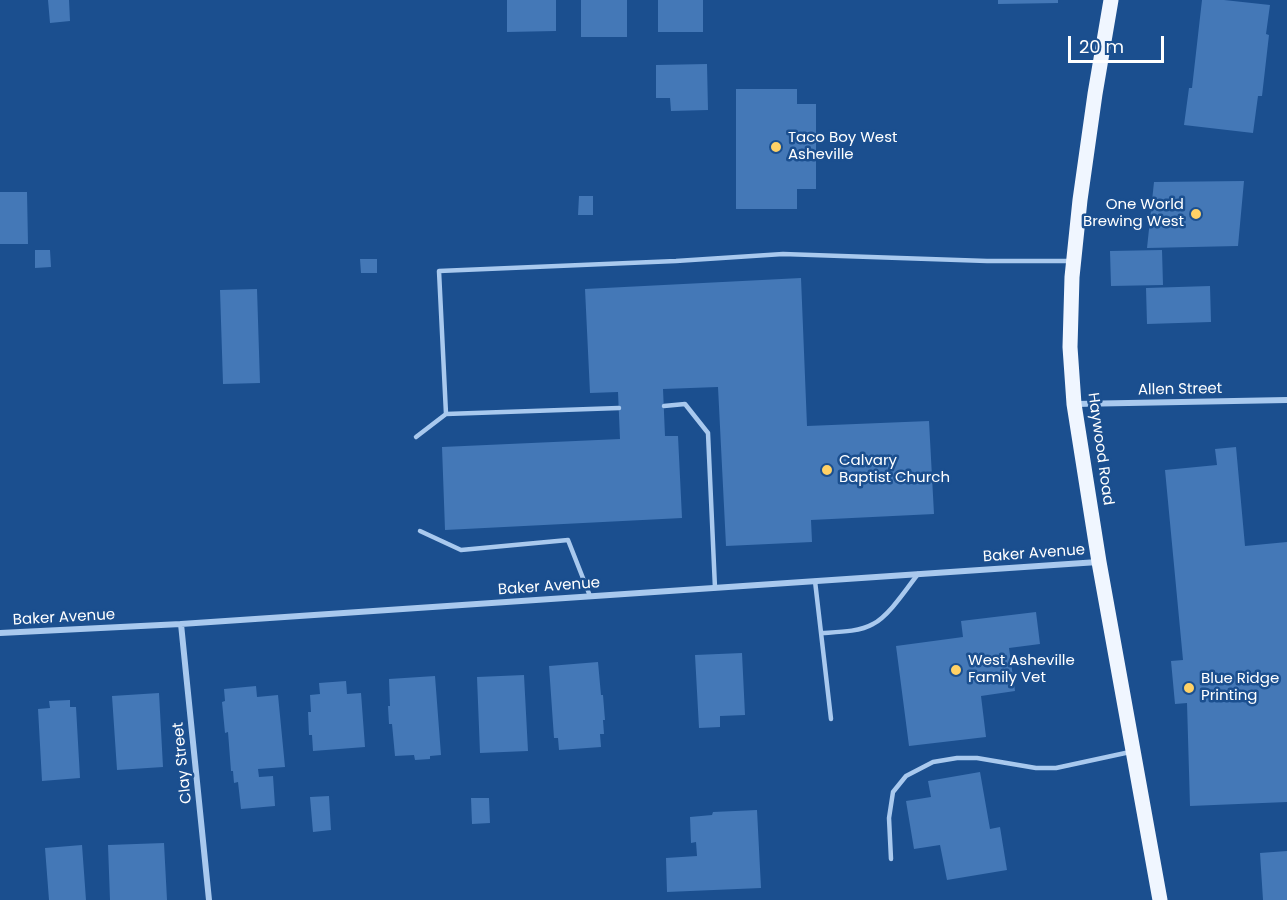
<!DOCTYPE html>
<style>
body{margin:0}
#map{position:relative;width:1287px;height:900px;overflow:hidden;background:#1b4f8f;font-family:Poppins,sans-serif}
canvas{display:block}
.scale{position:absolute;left:1068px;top:36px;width:96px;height:27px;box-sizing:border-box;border:3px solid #fff;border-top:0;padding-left:8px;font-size:18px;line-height:21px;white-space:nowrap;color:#fff;-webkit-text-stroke:4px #1b4f8f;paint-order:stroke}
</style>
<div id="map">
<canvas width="1287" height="900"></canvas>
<div class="scale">20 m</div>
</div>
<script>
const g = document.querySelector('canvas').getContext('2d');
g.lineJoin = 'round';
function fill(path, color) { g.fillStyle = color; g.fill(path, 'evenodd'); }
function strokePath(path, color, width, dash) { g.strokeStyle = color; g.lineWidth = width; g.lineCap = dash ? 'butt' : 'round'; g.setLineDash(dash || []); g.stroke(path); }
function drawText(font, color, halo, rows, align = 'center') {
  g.font = font + ' Poppins,sans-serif'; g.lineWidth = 5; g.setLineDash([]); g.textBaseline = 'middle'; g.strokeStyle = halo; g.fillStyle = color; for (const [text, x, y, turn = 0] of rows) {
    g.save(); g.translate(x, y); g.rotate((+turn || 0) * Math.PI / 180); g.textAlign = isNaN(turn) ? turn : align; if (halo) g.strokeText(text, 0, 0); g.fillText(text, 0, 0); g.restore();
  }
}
fill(new Path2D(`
 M 48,0 L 69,0 L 70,21 L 50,23 Z
 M 507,0 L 556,0 L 556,31 L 507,32 Z
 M 581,0 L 627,0 L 627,37 L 581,37 Z
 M 658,0 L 703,0 L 703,32 L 658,32 Z
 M 998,0 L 1058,0 L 1058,3 L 998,4 Z
 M 1202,0 L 1224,0 L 1270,5 L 1266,34 L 1269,35 L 1262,96 L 1258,96 L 1253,133 L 1184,125 L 1189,88 L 1192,88 Z
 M 707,64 L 708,110 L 671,111 L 670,98 L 656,98 L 656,65 Z
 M 736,89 L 797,89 L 797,104 L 816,104 L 816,189 L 797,189 L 797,209 L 736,209 Z
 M 1244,181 L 1238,246 L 1147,248 L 1154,182 Z
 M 0,192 L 27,192 L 28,244 L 0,244 Z
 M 579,196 L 593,196 L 593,215 L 578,215 Z
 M 35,250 L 50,250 L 51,267 L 35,268 Z
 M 1162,250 L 1163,285 L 1111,286 L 1110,251 Z
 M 360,259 L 377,259 L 377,273 L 361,273 Z
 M 801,278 L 807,426 L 929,421 L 934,514 L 811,520 L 812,542 L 726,546 L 718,387 L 663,389 L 665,436 L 678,436 L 682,518 L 445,530 L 442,447 L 620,439 L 618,392 L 590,393 L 585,289 Z
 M 1210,286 L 1211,322 L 1147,324 L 1146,288 Z
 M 257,289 L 260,383 L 223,384 L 220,290 Z
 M 1236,447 L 1245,546 L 1287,542 L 1287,802 L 1190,806 L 1187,703 L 1175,704 L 1171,661 L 1183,660 L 1165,470 L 1217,465 L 1215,449 Z
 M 1036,612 L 1040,644 L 1009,648 L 1015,691 L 981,696 L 986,737 L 909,746 L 896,646 L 963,637 L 961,621 Z
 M 742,653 L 745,715 L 720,716 L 720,727 L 699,728 L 695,655 Z
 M 598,662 L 601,695 L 603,695 L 605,720 L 603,720 L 604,734 L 600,734 L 601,747 L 559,750 L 558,738 L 554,738 L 549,666 Z
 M 524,675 L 528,751 L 480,753 L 477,677 Z
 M 435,676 L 441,755 L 430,756 L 430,759 L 415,760 L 414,755 L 395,756 L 392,724 L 389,724 L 388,706 L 390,706 L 389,679 Z
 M 346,681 L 347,694 L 361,693 L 365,747 L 313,751 L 312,735 L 309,735 L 308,712 L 311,712 L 310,695 L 320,694 L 319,683 Z
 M 256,686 L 257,697 L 278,695 L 285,767 L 258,769 L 259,777 L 273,776 L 275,806 L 241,809 L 238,782 L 234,783 L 233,771 L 231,771 L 228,732 L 225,733 L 222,702 L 225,701 L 224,689 Z
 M 159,693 L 163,767 L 117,770 L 112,696 Z
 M 70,700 L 70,707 L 76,707 L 80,778 L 42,781 L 38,709 L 50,708 L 49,701 Z
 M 980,772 L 990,829 L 1000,827 L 1007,870 L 947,880 L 940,845 L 914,849 L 906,801 L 931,797 L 928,781 Z
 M 329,796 L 331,830 L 313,832 L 310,797 Z
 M 471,798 L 489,798 L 490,823 L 472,824 Z
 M 757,810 L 761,888 L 667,892 L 666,858 L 697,856 L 696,842 L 691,843 L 690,817 L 712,815 L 713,812 Z
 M 164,843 L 167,900 L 110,900 L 108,845 Z
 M 82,845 L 86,900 L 49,900 L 45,848 Z
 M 1287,851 L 1287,900 L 1263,900 L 1260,853 Z`), '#4478b7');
strokePath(new Path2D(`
 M 664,406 L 685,404 L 708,433 L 715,588
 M 446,414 L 619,408
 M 416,437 L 446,414 L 439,271 L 676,261 L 783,254 L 987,261 L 1071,261
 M 420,531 L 461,550 L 568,540 L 590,596
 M 815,581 L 831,719
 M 822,633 C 838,632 859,632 873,624 C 889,616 907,588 918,574
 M 891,859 L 889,818 L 893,792 L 906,776 L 933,762 L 957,758 L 977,758 L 1036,768 L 1056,768 L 1130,752`), '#a9c9ee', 4.5);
strokePath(new Path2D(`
 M 1075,404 L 1287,400
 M 181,624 L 209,900
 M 0,633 L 181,624 L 1098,562`), '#a9c9ee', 6);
strokePath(new Path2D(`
 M 1111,0 L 1095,94 L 1080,200 L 1072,277 L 1070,347 L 1074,404 L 1099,562 L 1160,900`), '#f0f6ff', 15);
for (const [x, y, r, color] of [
 [776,147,6,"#ffd166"],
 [1196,214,6,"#ffd166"],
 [827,470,6,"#ffd166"],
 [956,670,6,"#ffd166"],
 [1189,688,6,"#ffd166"]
]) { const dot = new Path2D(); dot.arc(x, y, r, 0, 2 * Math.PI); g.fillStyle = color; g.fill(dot); strokePath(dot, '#1b4f8f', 2); }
drawText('15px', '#fff', '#1b4f8f', [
 ["Taco Boy West",788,138],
 ["Asheville",788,155],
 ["One World",1184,205,"right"],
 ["Brewing West",1184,222,"right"],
 ["Calvary",839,461],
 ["Baptist Church",839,478],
 ["West Asheville",968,661],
 ["Family Vet",968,678],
 ["Blue Ridge",1201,679],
 ["Printing",1201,696]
], 'left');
drawText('15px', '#fff', '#1b4f8f', [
 ["Allen Street",1180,390,-1],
 ["Haywood Road",1100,449,82],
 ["Baker Avenue",1034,554,-4],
 ["Baker Avenue",549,587,-4],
 ["Baker Avenue",64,618,-3],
 ["Clay Street",183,763,-96]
]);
</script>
